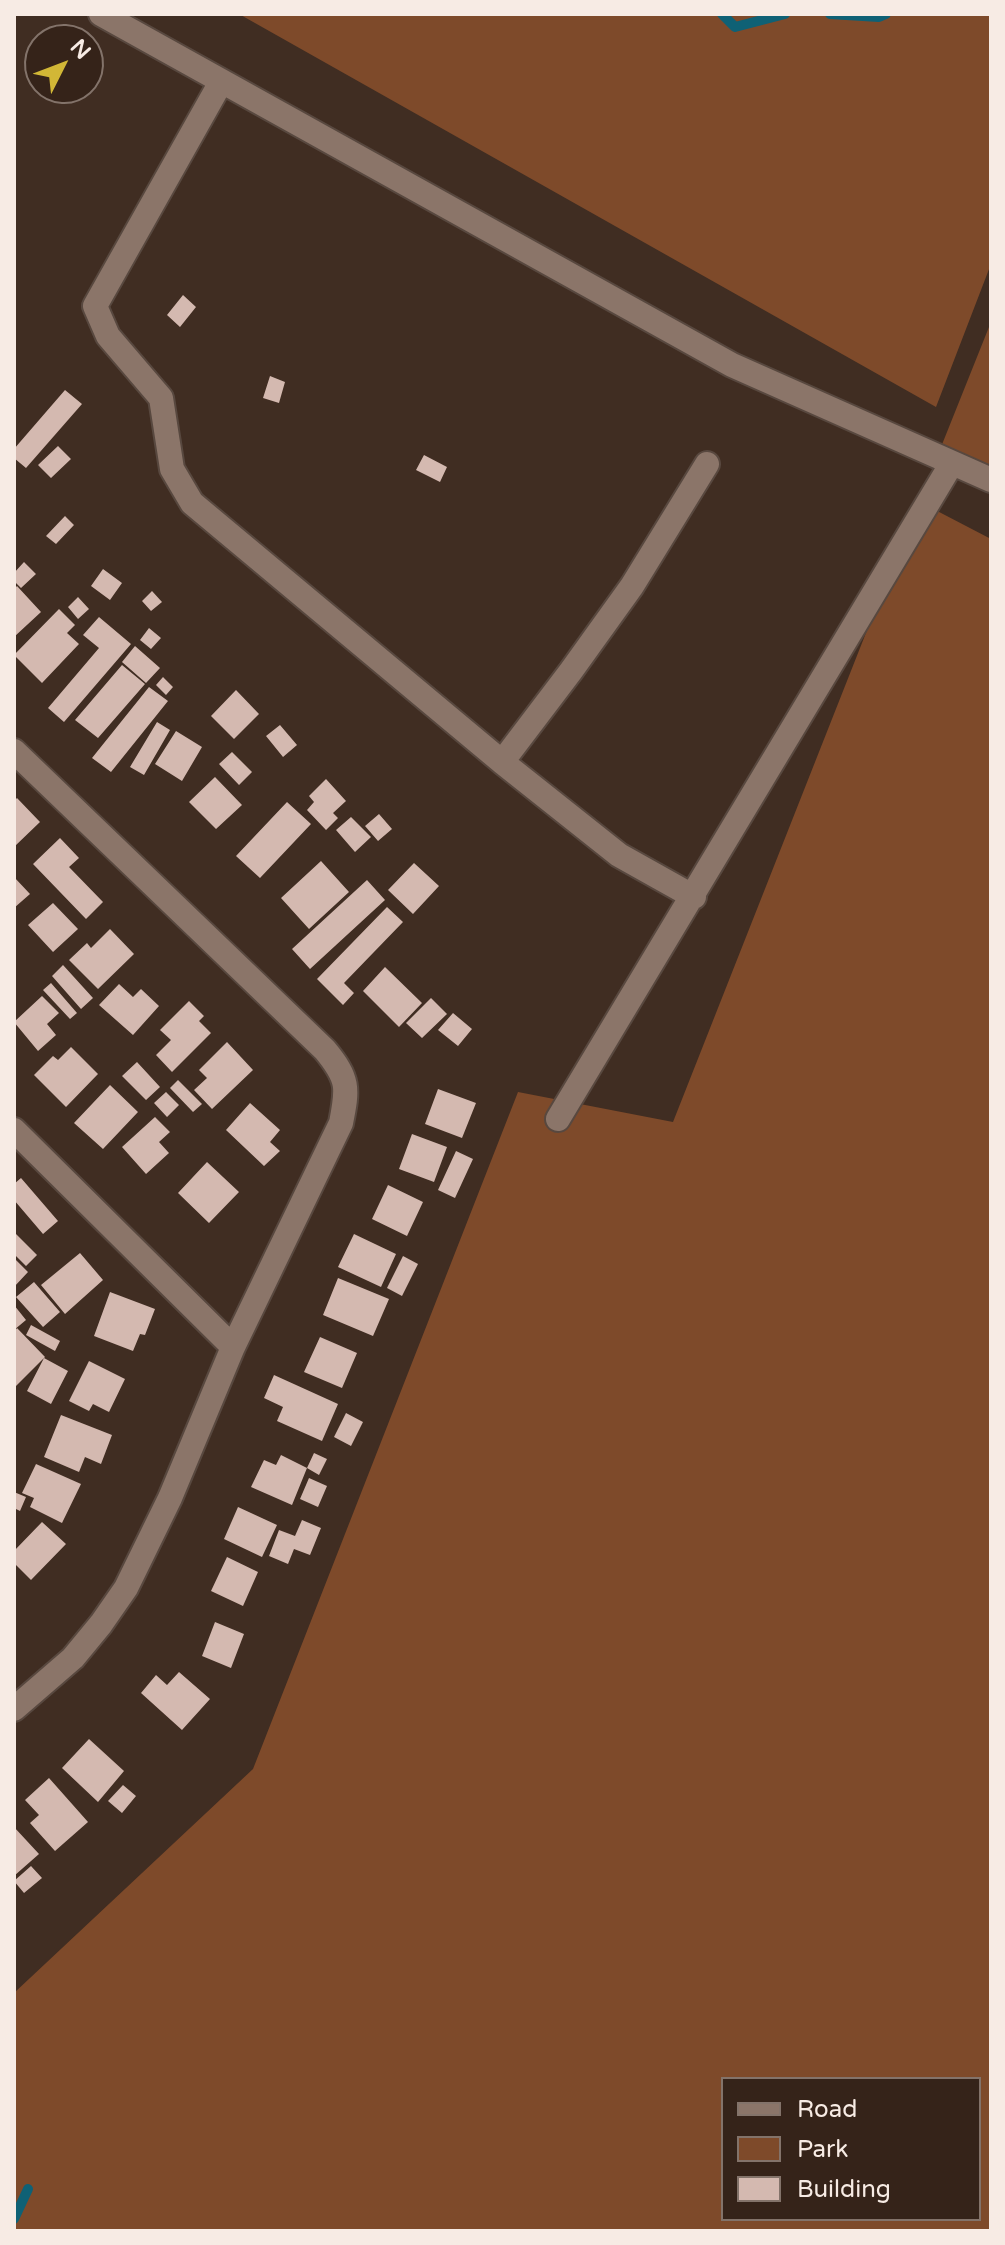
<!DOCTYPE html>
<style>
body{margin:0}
#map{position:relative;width:1005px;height:2245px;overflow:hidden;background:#402d22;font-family:"Varela Round",sans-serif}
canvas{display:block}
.frame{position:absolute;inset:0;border:16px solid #f7ebe4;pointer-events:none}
.legend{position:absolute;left:721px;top:2077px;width:260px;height:144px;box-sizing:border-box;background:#352319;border:2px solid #83736a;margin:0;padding:10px 14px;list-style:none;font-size:24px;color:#f7ebe4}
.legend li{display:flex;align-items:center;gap:16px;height:40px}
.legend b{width:40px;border:2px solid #83736a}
.north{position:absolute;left:24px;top:24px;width:80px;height:80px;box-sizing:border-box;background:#352319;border:2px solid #83736a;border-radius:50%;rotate:48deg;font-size:22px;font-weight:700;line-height:32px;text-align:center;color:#f7ebe4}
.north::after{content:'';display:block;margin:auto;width:28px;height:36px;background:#d2b736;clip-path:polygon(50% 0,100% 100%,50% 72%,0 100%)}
</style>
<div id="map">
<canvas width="1005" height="2245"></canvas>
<div class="frame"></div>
<ul class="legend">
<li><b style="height:10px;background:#8b7569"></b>Road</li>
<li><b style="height:22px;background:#7e4a2a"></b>Park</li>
<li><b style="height:22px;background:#d4b9b0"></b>Building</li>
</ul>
<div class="north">N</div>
</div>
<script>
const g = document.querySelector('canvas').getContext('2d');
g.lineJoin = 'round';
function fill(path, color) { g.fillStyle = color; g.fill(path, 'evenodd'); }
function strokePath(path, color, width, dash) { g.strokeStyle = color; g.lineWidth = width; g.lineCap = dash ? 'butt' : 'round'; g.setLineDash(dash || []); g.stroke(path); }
fill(new Path2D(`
 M 239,14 L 991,14 L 991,264 L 936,407 Z
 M 991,322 L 991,481 L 939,452 Z
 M 918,501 L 991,539 L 991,2231 L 14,2231 L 14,1993 L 253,1769 L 518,1092 L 673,1122 ZM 723,2079 L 979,2079 L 979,2219 L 723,2219 Z`), '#7e4a2a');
strokePath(new Path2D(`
 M 722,14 L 735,27 L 785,14
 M 830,14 L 879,17 L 886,14
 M 14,2219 L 28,2189`), '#0f6175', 10);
fill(new Path2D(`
 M 183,295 L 196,307 L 180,327 L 167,315 Z
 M 270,376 L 285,382 L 279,403 L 263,398 Z
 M 65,390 L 82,404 L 26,468 L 14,458 L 14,449 Z
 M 58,446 L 71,459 L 51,478 L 38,465 Z
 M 424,455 L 447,467 L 440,482 L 416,470 Z
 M 65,516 L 74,525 L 56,544 L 46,536 Z
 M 24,562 L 36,574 L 21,588 L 14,581 L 14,573 Z
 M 103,569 L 122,583 L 110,600 L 91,586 Z
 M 17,586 L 41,612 L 14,637 L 14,589 Z
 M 152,591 L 162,602 L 151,611 L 142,601 Z
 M 78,597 L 89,609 L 78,619 L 68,607 Z
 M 59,609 L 75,625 L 67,633 L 79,644 L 42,683 L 14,655 Z
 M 99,617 L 131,644 L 64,722 L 48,708 L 99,648 L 83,635 Z
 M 149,628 L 161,638 L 151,649 L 140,640 Z
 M 135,646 L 160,668 L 146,683 L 122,662 Z
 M 122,665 L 145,684 L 98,738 L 75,720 Z
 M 163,677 L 173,687 L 166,695 L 156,685 Z
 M 149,687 L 168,701 L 111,772 L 92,758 Z
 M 236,690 L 259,714 L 234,739 L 211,716 Z
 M 157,722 L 170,730 L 144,775 L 130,767 Z
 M 280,725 L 297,745 L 283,757 L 266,736 Z
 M 176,731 L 202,747 L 182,781 L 155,764 Z
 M 232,752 L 252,772 L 239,785 L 219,764 Z
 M 215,777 L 242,805 L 216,829 L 189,802 Z
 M 326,779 L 346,801 L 333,813 L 338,818 L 326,830 L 307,810 L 314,802 L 309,796 Z
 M 17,798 L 40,822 L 14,847 L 14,801 Z
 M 287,802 L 311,824 L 260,878 L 236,856 Z
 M 379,814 L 392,829 L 378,841 L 365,826 Z
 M 351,817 L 371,837 L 355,852 L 336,830 Z
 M 60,838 L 79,858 L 69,867 L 103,902 L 86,919 L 33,864 Z
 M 321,861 L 349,892 L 309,929 L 281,898 Z
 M 414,863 L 439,886 L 413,914 L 388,890 Z
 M 14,877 L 30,894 L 14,908 Z
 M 367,880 L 385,900 L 310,969 L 292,949 Z
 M 53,903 L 78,929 L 53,952 L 28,925 Z
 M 387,907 L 403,922 L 344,983 L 354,993 L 343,1005 L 317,979 Z
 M 110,929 L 134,954 L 98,989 L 69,960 L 87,943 L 91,948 Z
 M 63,965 L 93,998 L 81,1009 L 52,976 Z
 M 385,967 L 422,1003 L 399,1027 L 363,991 Z
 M 51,983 L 77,1013 L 70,1019 L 43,990 Z
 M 119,984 L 133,997 L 141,989 L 159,1006 L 133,1035 L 99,1005 Z
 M 42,996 L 59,1013 L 47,1024 L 56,1035 L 38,1051 L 14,1022 Z
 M 431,998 L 447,1014 L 422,1038 L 406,1023 Z
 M 189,1001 L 204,1016 L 199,1021 L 211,1033 L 172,1072 L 156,1055 L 171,1040 L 160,1030 Z
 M 453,1013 L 472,1029 L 458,1046 L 438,1030 Z
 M 227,1042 L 253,1070 L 212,1109 L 194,1090 L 207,1078 L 199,1070 Z
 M 71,1047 L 98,1074 L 66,1107 L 34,1075 L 53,1056 L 58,1060 Z
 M 137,1062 L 160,1087 L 146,1100 L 122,1076 Z
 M 178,1080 L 202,1104 L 193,1112 L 170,1088 Z
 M 110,1085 L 138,1112 L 103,1149 L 74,1123 Z
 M 438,1089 L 476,1103 L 462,1138 L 425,1124 Z
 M 166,1092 L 179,1105 L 167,1117 L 154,1103 Z
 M 250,1103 L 280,1130 L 270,1142 L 280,1151 L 264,1166 L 226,1130 Z
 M 155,1117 L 170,1132 L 159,1142 L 169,1153 L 146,1174 L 122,1147 Z
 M 412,1134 L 447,1147 L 434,1182 L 399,1169 Z
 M 456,1151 L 473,1159 L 455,1198 L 438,1190 Z
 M 207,1162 L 239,1192 L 209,1223 L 178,1193 Z
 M 21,1178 L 58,1221 L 43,1234 L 14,1200 L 14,1184 Z
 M 388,1185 L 423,1202 L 407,1236 L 372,1219 Z
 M 14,1232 L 37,1255 L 26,1266 L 14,1254 Z
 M 354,1234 L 396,1254 L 381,1287 L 338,1267 Z
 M 80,1253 L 103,1280 L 65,1314 L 41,1285 Z
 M 403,1256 L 418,1264 L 402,1296 L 387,1288 Z
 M 14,1258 L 28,1272 L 14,1287 Z
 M 338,1278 L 389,1299 L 373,1336 L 323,1315 Z
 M 34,1282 L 60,1312 L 43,1327 L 16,1297 Z
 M 110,1292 L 155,1309 L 145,1335 L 140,1334 L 133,1351 L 94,1336 Z
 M 14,1305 L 26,1320 L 14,1330 Z
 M 31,1325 L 60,1341 L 55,1351 L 26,1335 Z
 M 17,1328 L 45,1357 L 14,1388 L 14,1332 Z
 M 320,1337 L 357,1353 L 342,1388 L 304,1372 Z
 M 44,1358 L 68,1371 L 51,1404 L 27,1391 Z
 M 89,1361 L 125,1379 L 109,1412 L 93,1404 L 89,1411 L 69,1401 Z
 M 274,1375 L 338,1404 L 322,1441 L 277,1421 L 283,1407 L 264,1398 Z
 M 346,1413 L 363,1422 L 351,1446 L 334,1437 Z
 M 61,1415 L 112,1435 L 101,1464 L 85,1457 L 79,1472 L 44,1457 Z
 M 314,1453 L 327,1459 L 319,1475 L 307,1468 Z
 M 281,1455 L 307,1468 L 292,1505 L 251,1487 L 264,1460 L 276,1465 Z
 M 36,1464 L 81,1484 L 62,1523 L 30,1507 L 34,1498 L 22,1493 Z
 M 309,1478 L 327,1486 L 318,1507 L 300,1499 Z
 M 14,1492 L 26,1497 L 20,1511 L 14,1508 Z
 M 238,1507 L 277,1525 L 262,1557 L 224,1539 Z
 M 302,1520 L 321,1528 L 310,1555 L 294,1549 L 288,1564 L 269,1556 L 279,1530 L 295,1536 Z
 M 42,1522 L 66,1544 L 31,1580 L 14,1563 L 14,1551 Z
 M 227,1557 L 258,1572 L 243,1606 L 211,1591 Z
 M 215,1622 L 244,1634 L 231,1668 L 202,1656 Z
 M 179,1672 L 210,1699 L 182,1730 L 141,1693 L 156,1675 L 167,1685 Z
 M 89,1739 L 124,1771 L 98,1802 L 62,1768 Z
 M 49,1778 L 88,1822 L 55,1851 L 30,1823 L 39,1815 L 25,1800 Z
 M 123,1785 L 136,1796 L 122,1813 L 108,1801 Z
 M 14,1827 L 39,1854 L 14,1876 Z
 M 31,1866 L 42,1878 L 24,1893 L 14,1881 Z`), '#d4b9b0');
const minor = new Path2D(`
 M 101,14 L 732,365 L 991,480
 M 221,82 L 95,306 L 108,336 L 161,398 L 172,469 L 192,503 L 502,762 L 619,855 L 694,897
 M 14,751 L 325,1050 C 349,1079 348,1088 341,1123 L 233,1347 L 170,1498 L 126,1588 L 101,1624 L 73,1658 L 14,1709
 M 502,762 L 571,671 L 632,586 L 707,464
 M 558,1119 L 952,463
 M 14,1130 L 233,1347`);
strokePath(minor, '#58483f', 28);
strokePath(minor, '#8b7569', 24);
</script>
